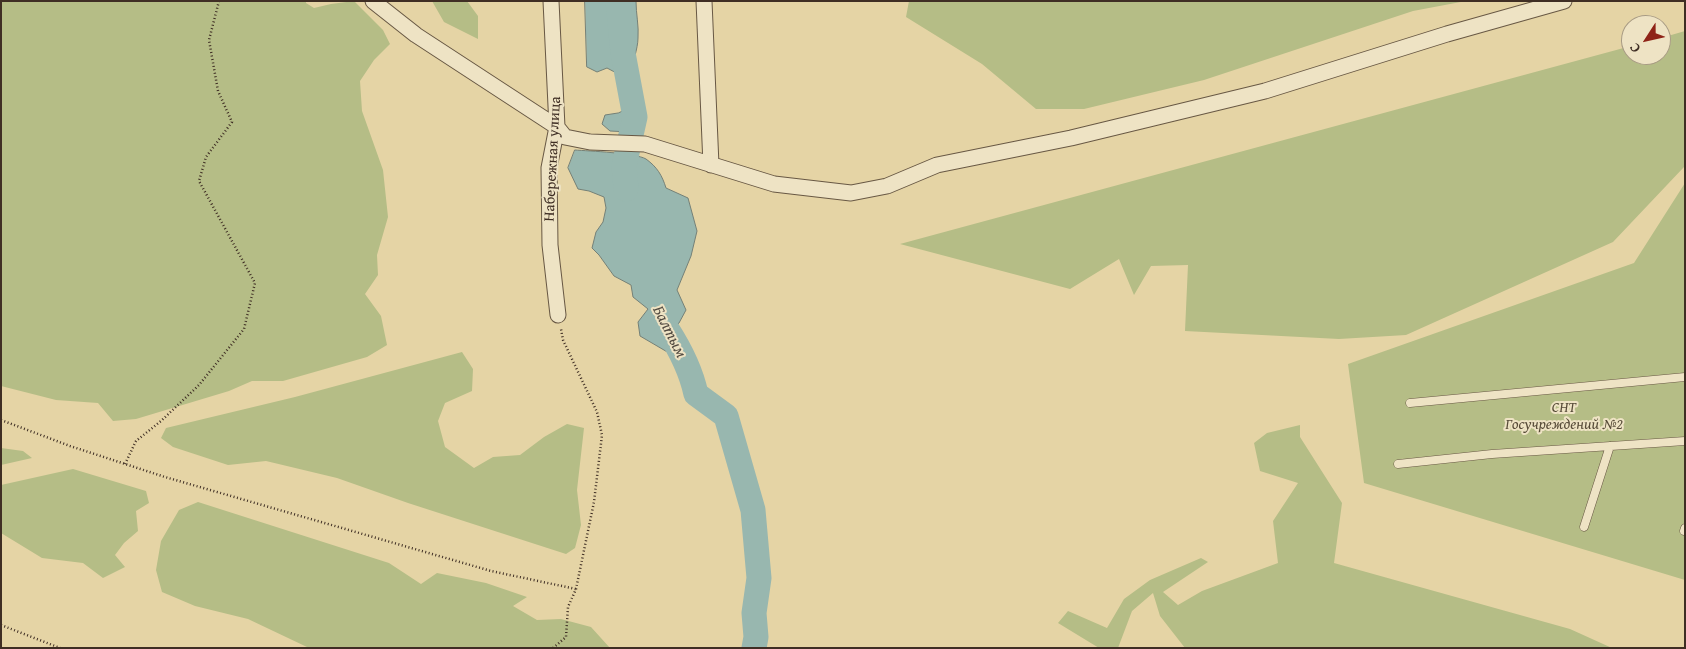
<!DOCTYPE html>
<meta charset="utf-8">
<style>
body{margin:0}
#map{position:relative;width:1686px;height:649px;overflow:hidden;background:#e5d4a5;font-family:"Gentium Book Plus",serif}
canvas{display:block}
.frame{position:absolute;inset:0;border:2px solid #3f2e24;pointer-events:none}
.north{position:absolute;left:1621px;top:15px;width:50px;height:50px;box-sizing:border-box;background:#eee3c4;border:1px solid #a89b84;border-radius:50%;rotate:235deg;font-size:14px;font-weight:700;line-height:20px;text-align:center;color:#3f2e24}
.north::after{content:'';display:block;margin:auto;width:18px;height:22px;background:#8f2418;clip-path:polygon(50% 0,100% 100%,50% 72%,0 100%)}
</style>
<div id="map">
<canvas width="1686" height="649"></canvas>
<div class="frame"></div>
<div class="north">С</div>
</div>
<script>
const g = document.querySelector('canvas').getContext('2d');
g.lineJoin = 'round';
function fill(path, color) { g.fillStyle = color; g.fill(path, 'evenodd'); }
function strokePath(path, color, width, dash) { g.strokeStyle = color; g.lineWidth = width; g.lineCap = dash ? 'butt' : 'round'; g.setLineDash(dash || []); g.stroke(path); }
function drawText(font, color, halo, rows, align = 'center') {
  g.font = font + ' "Gentium Book Plus",serif'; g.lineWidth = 4; g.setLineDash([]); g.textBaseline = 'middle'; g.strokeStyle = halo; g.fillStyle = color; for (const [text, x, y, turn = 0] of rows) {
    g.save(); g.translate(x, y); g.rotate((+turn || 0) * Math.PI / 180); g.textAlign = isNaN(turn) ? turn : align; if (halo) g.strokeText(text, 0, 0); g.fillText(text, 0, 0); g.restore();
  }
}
fill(new Path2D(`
 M 1,1 L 306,1 L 306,3 L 314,8 L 331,4 L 354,1 L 383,30 L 390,44 L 374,60 L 360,81 L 362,111 L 383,170 L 388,217 L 377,255 L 378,275 L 365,294 L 381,316 L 387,345 L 367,357 L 283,381 L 252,381 L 229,391 L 136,419 L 113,421 L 98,403 L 56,400 L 1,386 Z
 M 432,1 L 467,1 L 478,16 L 478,39 L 444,22 Z
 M 909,1 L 1466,1 L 1413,11 L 1204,80 L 1084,109 L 1036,109 L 982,64 L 906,17 Z
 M 1685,31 L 1684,167 L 1613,242 L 1406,335 L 1339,339 L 1185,331 L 1188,265 L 1151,266 L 1134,295 L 1119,259 L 1070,289 L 900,244 L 1631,46 L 1631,55 L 1661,55 L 1661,38 Z
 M 1685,183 L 1685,580 L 1364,483 L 1348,364 L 1634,263 Z
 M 462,352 L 473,369 L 472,391 L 445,403 L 438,421 L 445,447 L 474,468 L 493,457 L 520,455 L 544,437 L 567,424 L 584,428 L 577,490 L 581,525 L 575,548 L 566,554 L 408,503 L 337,478 L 266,461 L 228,465 L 173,447 L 161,438 L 166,428 L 295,397 Z
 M 1300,425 L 1300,437 L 1342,503 L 1334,563 L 1570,629 L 1612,648 L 1185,648 L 1160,616 L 1153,593 L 1132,611 L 1118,648 L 1099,648 L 1058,623 L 1068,611 L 1107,628 L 1124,599 L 1150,580 L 1201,558 L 1208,562 L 1163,592 L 1178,605 L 1202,591 L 1278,563 L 1273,521 L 1298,483 L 1260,471 L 1254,443 L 1267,433 Z
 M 1,448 L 23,451 L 32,458 L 1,465 Z
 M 73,469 L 146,491 L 149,503 L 136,511 L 138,531 L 124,543 L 115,555 L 125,567 L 103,578 L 83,563 L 42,558 L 1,533 L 1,485 Z
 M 198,502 L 389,563 L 421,584 L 437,573 L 486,583 L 527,597 L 513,606 L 537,620 L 561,619 L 591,627 L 610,648 L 307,647 L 248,619 L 195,606 L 162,592 L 156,570 L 161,541 L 179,510 Z`), '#b5bd86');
const water = new Path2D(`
 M 585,1 L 636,1 C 636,14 639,26 638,38 C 638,49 632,62 632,75 L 624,77 L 607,68 L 597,72 L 587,67 Z
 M 630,108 L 640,114 L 638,128 L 629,132 L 610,131 L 602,124 L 605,115 L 618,113 Z
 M 575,150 C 589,151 636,153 646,159 C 657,167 662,175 666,188 L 688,198 L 697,231 L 691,256 L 677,290 L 686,310 L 679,323 L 673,328 L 680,341 L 689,349 L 681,360 L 640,336 L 638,322 L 648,309 L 633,297 L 631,285 L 614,276 L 599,255 L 592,248 L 596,232 L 603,222 L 606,208 L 604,197 L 589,191 L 578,189 L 568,168 Z`);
fill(water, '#98b7af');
strokePath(water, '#748077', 1);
strokePath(new Path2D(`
 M 618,1 L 623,53 L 635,117 L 624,166 L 626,189
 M 667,329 C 680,349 691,371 696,394 L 726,416 L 753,510 L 759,578 L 754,613 L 756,637 L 754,648`), '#98b7af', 25);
const service = new Path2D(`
 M 1410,403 L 1685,377
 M 1398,464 L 1492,454 L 1685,441
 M 1584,527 L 1610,446
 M 1684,531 L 1685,528`);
const minor = new Path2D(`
 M 373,1 L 416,35 L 557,127 L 565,137 L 590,142 L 645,144 L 774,184 L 851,193 L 887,186 L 937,165 L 1071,138 L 1265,91 L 1447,34 L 1564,1
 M 551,1 L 557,127 L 549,168 L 550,245 L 558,315
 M 704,1 L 711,165`);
strokePath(service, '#685844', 9);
strokePath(minor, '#685844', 17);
strokePath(new Path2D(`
 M 1,420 L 70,446 L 165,477 L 491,571 L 576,589
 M 125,464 L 136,441 L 161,421 L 199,385 L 244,329 L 255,283 L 199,181 L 206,157 L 232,122 L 218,91 L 209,40 L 219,1
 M 1,625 L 60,648
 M 553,648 L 566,637 L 568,607 L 576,589 L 594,502 L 602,435 L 597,412 L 563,340 L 561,329`), '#3f2e24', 2.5, [1, 2.5]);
strokePath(service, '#eee3c4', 8);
strokePath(minor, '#eee3c4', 15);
drawText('15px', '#3f2e24', '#eee3c4', [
 ["Набережная улица",553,159,-87]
]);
drawText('italic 15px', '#574b38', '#eee3c4', [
 ["СНТ",1564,408],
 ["Госучреждений №2",1564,425]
]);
drawText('italic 16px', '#514940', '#eee3c4', [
 ["Балтым",669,332,63]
]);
</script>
